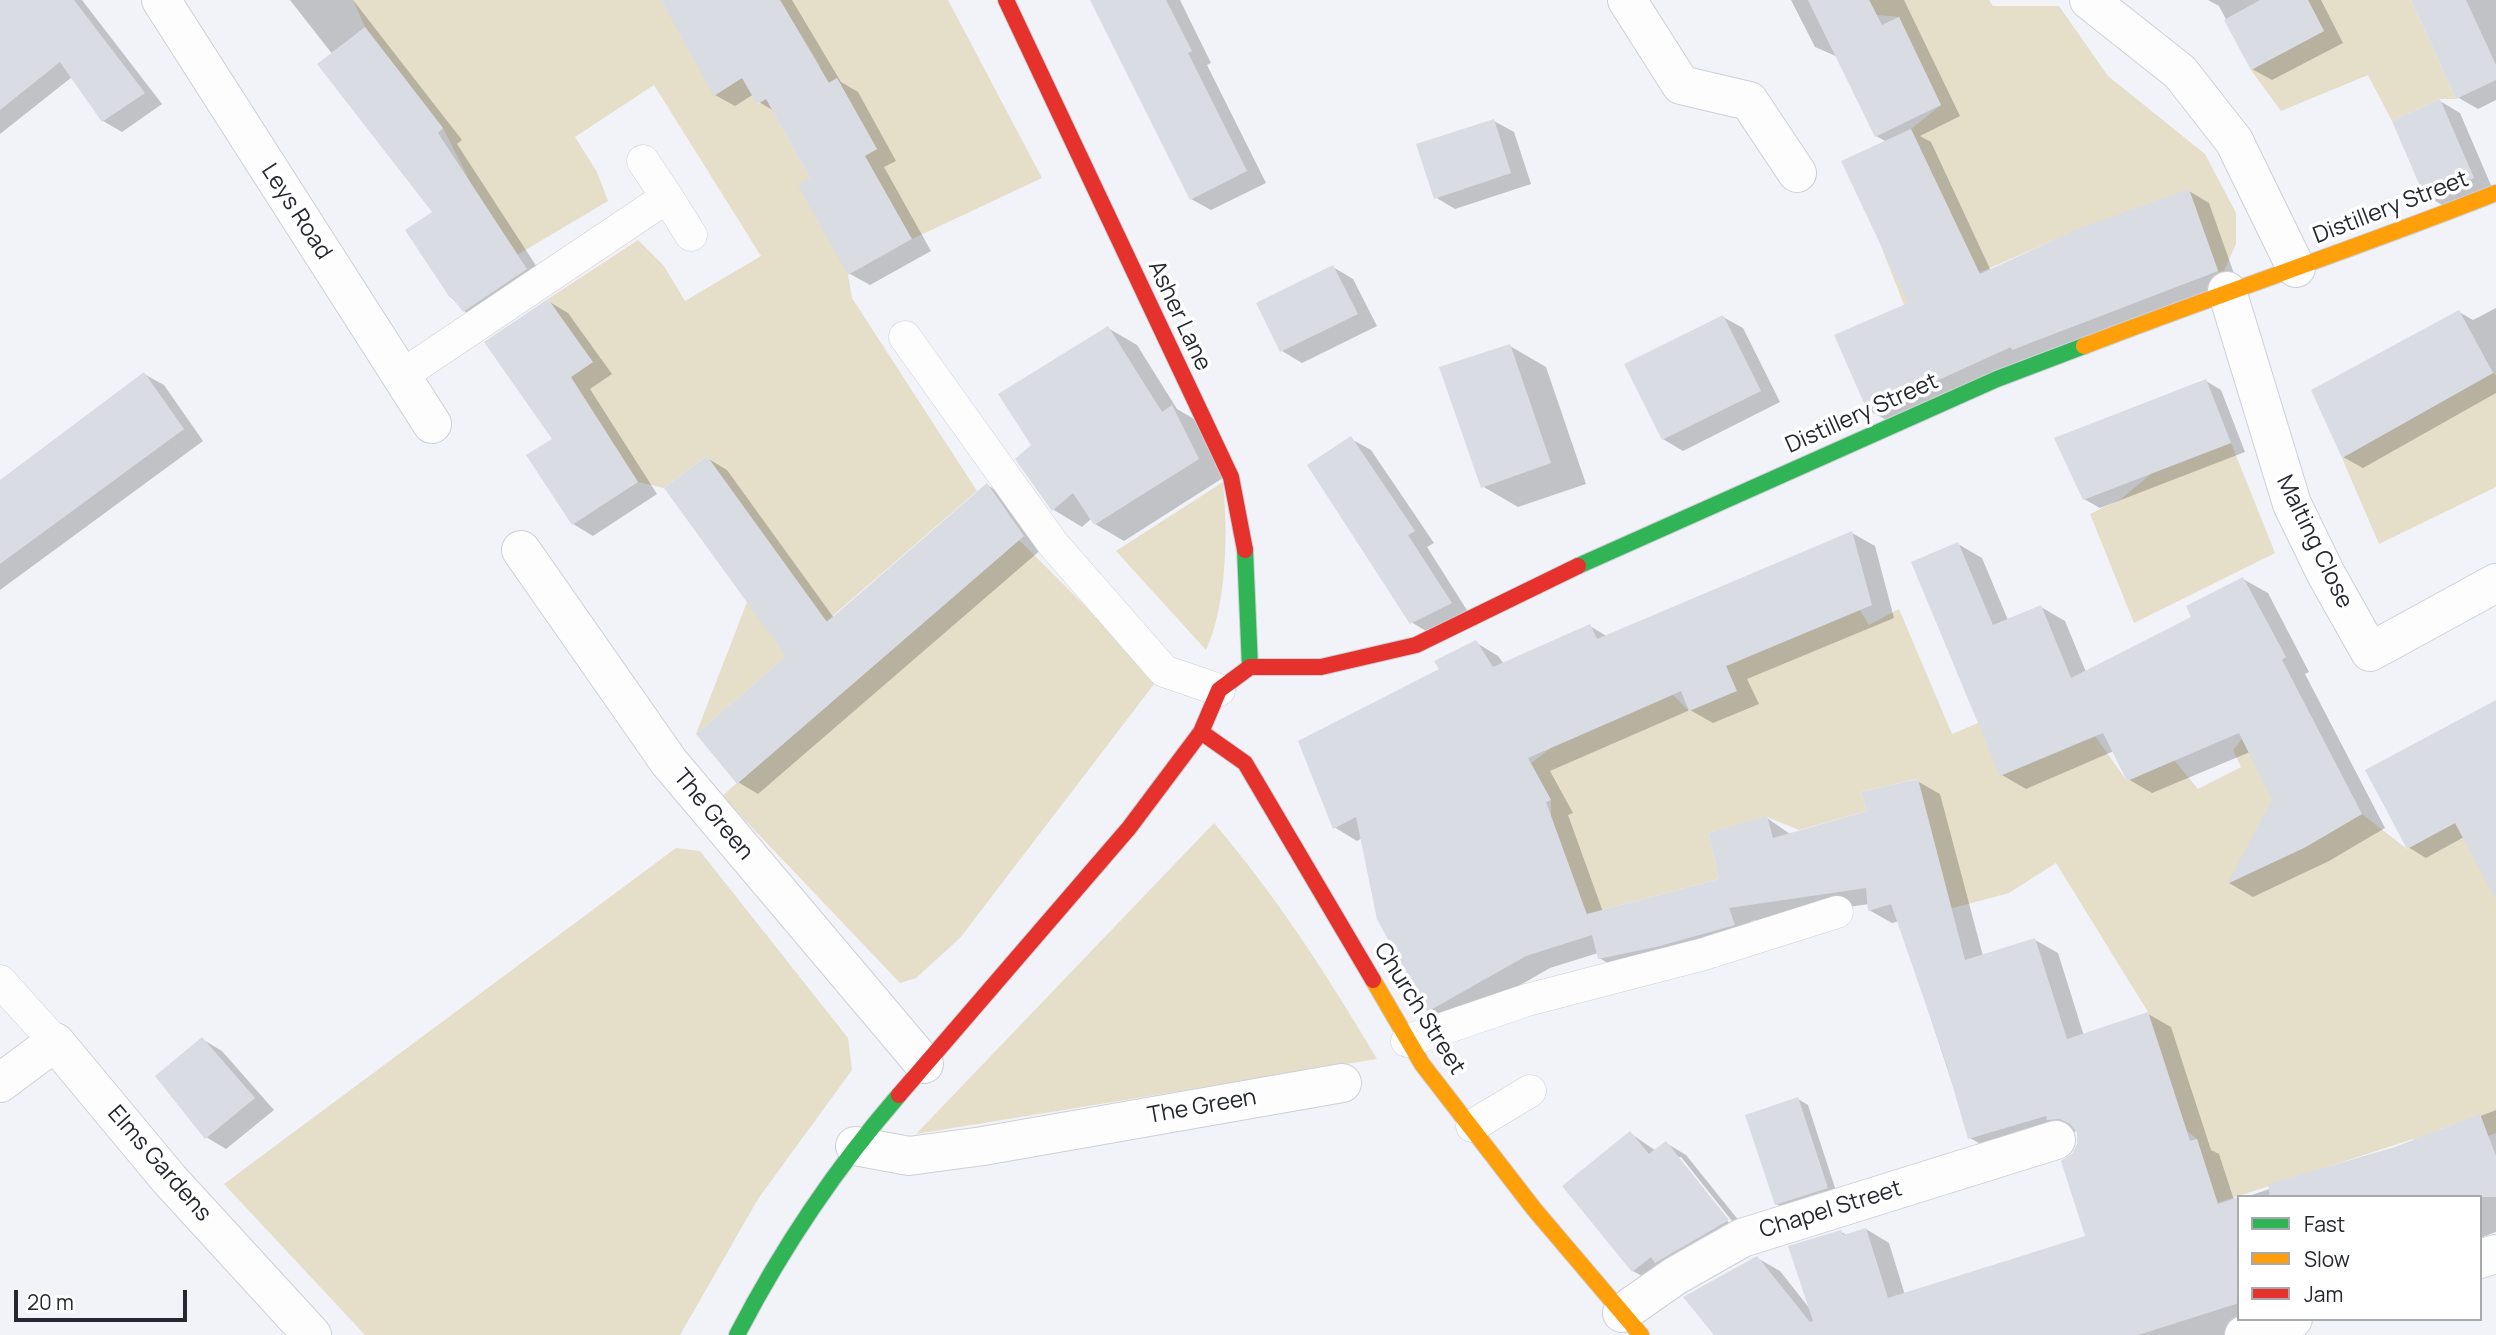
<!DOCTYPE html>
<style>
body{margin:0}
#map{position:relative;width:2496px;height:1335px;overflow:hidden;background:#f1f3f8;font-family:Manrope,sans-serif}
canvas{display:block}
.legend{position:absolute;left:2237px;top:1195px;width:245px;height:126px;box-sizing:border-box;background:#fff;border:2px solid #a8a9ac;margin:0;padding:9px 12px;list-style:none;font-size:21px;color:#252830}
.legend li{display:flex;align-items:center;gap:14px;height:35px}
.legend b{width:35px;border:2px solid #a8a9ac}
.scale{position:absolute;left:14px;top:1290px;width:173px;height:32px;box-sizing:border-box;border:4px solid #252830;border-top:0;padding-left:9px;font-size:21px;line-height:24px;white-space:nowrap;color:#252830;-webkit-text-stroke:5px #fff;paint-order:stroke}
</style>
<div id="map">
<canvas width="2496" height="1335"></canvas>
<ul class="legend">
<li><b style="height:9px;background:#30b455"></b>Fast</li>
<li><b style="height:9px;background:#ff9f0a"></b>Slow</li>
<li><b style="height:9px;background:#e5322d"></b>Jam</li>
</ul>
<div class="scale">20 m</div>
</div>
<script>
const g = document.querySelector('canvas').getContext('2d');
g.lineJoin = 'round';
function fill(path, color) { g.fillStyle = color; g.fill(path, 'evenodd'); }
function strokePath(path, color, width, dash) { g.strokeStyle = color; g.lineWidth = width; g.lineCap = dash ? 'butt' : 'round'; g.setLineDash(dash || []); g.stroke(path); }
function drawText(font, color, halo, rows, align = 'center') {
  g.font = font + ' Manrope,sans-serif'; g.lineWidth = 7; g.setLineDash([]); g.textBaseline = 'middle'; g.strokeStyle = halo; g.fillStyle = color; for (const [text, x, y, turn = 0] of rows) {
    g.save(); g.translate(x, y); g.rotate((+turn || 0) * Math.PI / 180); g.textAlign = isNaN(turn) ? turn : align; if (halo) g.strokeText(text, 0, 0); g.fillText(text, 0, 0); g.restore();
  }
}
fill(new Path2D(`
 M 353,0 L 661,0 L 669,14 L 696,0 L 758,104 L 820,66 L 780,0 L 948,0 L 1042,178 L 912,239 L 848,275 L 852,298 L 977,491 L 696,734 L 747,602 L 790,572 L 707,456 L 664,488 L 638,482 L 593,412 L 564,382 L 592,362 L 548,299 L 638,240 L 664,266 L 685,301 L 761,256 L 654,85 L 575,137 L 597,172 L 608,201 L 517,255 L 472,186 L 443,128 L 365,27 ZM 837,78 L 877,149 L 814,185 L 774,113 Z
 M 1869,0 L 1989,0 L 1993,6 L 2059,6 L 2108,76 L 2205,154 L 2236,213 L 2236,244 L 2221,278 L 2189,190 L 2073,232 L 1904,305 L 1881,246 L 1950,213 L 1911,129 L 1941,105 L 1899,17 L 1877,15 Z
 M 2308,0 L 2411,0 L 2456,99 L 2440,99 L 2392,121 L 2368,75 L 2281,111 L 2251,70 L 2324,31 Z
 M 2493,373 L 2496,375 L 2496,487 L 2379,544 L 2342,458 Z
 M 2231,443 L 2275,553 L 2134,623 L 2090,514 L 2121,499 L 2152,473 Z
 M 1223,482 C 1228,532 1227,605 1206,650 L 1116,551 Z
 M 1019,540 L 1158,679 L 960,938 L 916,978 L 900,983 L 722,796 Z
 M 1899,609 L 1952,734 L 1978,723 L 2095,736 L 2127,781 L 2174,760 L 2198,789 L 2241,767 L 2233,750 L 2242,739 L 2304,848 L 2362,814 L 2407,849 L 2496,801 L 2496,1133 L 2488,1136 L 2480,1115 L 2441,1129 L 2450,1151 L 2422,1161 L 2413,1139 L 2217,1203 L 2197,1139 L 2187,1131 L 2148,1012 L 2056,863 L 2009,893 L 1938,912 L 1917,779 L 1861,792 L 1867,811 L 1799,830 L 1767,817 L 1708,833 L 1719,879 L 1587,914 L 1551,817 L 1551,800 L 1531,763 L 1551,748 L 1673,695 L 1689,711 L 1736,691 L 1726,666 L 1860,610 L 1869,625 Z
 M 1214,823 C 1276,896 1328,976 1377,1059 L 916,1134 Z
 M 676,848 L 700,851 L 848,1038 L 852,1070 L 758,1199 L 680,1335 L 365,1335 L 224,1184 Z`), '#e5dec9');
fill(new Path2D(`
 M 0,0 L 82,0 L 162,104 L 122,132 L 103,121 L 72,77 L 0,134 Z
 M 290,0 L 353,0 L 462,140 L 457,144 L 546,281 L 484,322 L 464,311 L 451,297 L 435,212 L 333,55 Z
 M 664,0 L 792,0 L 841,82 L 858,92 L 896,161 L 884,167 L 931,251 L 870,285 L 850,274 L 812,179 L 774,111 L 759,102 L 754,94 L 735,106 L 715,95 Z
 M 1092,0 L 1180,0 L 1211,63 L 1207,65 L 1266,183 L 1211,210 L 1191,199 Z
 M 1791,0 L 1904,0 L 1960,116 L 1920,136 L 1931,142 L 1991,271 L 2189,191 L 2209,203 L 2237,282 L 1890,422 L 1870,411 L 1911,304 L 1887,142 L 1876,136 L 1838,57 L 1815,47 Z
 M 2208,0 L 2321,0 L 2343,43 L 2272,80 L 2252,69 L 2219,6 Z
 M 2413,0 L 2496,0 L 2496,100 L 2478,109 L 2457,97 Z
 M 2440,101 L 2460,113 L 2493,190 L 2447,208 L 2427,196 Z
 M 1494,121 L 1514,132 L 1531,184 L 1455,209 L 1435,197 Z
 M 1333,267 L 1353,279 L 1377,326 L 1302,363 L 1282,351 Z
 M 548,301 L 568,313 L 612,374 L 590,389 L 657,494 L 593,536 L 573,524 L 555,439 Z
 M 2496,308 L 2496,393 L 2363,468 L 2343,457 L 2459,312 L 2473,320 Z
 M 1723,317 L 1743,328 L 1780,402 L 1683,451 L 1663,439 Z
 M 1108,328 L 1137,345 L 1177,409 L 1201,423 L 1226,476 L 1124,541 L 1095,524 L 1091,519 L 1082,527 L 1054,510 L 1017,459 L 1033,446 Z
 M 1510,346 L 1546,367 L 1586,484 L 1518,507 L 1482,486 Z
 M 144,374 L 164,385 L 203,441 L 0,590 L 0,482 Z
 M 2206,381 L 2221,390 L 2245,452 L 2100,508 L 2084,499 Z
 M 1351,439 L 1371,450 L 1434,543 L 1427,547 L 1470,615 L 1431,634 L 1411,622 Z
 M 707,458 L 727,470 L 834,618 L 987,485 L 1007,497 L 1043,548 L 758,794 L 738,782 L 789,657 Z
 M 1852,533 L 1875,546 L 1894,618 L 1747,679 L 1759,704 L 1713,723 L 1690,710 L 1550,771 L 1573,813 L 1568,815 L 1603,912 L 1721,880 L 1767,818 L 1790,834 L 1870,812 L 1917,781 L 1940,794 L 1983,956 L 2035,940 L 2058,953 L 2084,1036 L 2148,1014 L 2171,1027 L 2211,1150 L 2219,1154 L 2234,1200 L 2239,1199 L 2239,1319 L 2250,1335 L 1716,1335 L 1757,1258 L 1780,1271 L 1810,1309 L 1841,1232 L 1847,1235 L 1866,1229 L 1889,1243 L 1905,1295 L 2087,1238 L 2073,1157 L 2079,1146 L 2077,1131 L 1993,1151 L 1970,1138 L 1899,921 L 1892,923 L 1869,910 L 1869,904 L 1751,921 L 1757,938 L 1622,971 L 1599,958 L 1598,953 L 1550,968 L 1452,1024 L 1429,1011 L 1362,838 L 1357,841 L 1334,827 L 1442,670 L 1475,642 L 1498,656 L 1504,664 L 1590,626 L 1608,637 Z
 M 1958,544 L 1982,558 L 2008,620 L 2041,607 L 2065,621 L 2086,672 L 2193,618 L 2243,579 L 2268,593 L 2309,672 L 2305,674 L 2385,828 L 2329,861 L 2253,897 L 2229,883 L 2274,800 L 2250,752 L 2152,793 L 2128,779 L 2114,751 L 2026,789 L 2002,775 Z
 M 2496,701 L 2496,896 L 2464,837 L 2426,858 L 2408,847 Z
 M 202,1039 L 222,1051 L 274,1110 L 226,1149 L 206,1137 Z
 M 1798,1099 L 1808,1105 L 1837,1194 L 1786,1209 L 1776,1204 Z
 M 2496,1110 L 2496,1232 L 2480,1238 L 2480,1197 L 2387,1152 Z
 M 1630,1133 L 1656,1151 L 1666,1143 L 1686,1155 L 1748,1232 L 1653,1282 L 1633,1271 ZM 1676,1157 L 1681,1157 L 1736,1226 L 1733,1228 Z
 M 2325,1170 L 2353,1197 L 2246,1197 Z`), '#0003');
fill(new Path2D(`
 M 0,0 L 74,0 L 145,93 L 102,122 L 60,62 L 0,110 Z
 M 661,0 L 780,0 L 829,83 L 837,78 L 877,149 L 865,156 L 912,239 L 848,275 L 798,185 L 810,178 L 766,99 L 757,104 L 742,78 L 714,96 Z
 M 1090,0 L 1166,0 L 1192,51 L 1188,53 L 1247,171 L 1190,200 Z
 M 1808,0 L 1869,0 L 1882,25 L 1899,17 L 1941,105 L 1875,137 Z
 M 2260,0 L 2308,0 L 2324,31 L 2251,70 L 2224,20 Z
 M 2411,0 L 2466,0 L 2496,65 L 2496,80 L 2456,99 Z
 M 365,27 L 443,128 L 438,133 L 527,269 L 463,312 L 452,297 L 450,298 L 405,230 L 432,212 L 317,64 Z
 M 2440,99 L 2474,178 L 2425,198 L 2392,121 Z
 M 1494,119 L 1511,173 L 1434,199 L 1416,144 Z
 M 1911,129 L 1980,274 L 2080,228 L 2189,189 L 2218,271 L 2012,350 L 2011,347 L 1868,412 L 1834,335 L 1908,303 L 1841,161 Z
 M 1333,265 L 1358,314 L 1280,352 L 1256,303 Z
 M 548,299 L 593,362 L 571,377 L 638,482 L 572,525 L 526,455 L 552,439 L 484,342 Z
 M 2459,310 L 2493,373 L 2342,458 L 2311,390 Z
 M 1723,315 L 1761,391 L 1662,440 L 1624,364 Z
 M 1108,326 L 1162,412 L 1172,405 L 1199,459 L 1094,525 L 1073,493 L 1052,511 L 1015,459 L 1031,445 L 998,394 Z
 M 1510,344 L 1551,463 L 1481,488 L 1439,367 Z
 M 144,372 L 184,429 L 0,564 L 0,480 Z
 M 2206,379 L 2231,443 L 2083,500 L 2054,438 Z
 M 1351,436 L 1415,531 L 1408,535 L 1452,603 L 1410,624 L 1307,465 Z
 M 707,456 L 827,622 L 987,483 L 1024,536 L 737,784 L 696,734 L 786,656 L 664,488 Z
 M 1852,531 L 1872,605 L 1726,666 L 1737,691 L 1689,711 L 1681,691 L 1528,758 L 1551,800 L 1546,802 L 1588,918 L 1587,914 L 1719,879 L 1708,833 L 1767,816 L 1773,838 L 1867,811 L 1861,792 L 1918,779 L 1965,960 L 2035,938 L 2067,1039 L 2148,1012 L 2190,1141 L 2197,1139 L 2218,1204 L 2239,1197 L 2239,1303 L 2138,1335 L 1714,1335 L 1683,1297 L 1757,1256 L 1810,1322 L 1813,1321 L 1788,1246 L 1841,1230 L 1843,1235 L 1866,1228 L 1888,1298 L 2085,1236 L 2061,1161 L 2072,1154 L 2077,1144 L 2077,1133 L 2070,1124 L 2060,1119 L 2047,1120 L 2046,1116 L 1968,1139 L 1946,1063 L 1891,904 L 1868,911 L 1866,888 L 1729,908 L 1735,925 L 1660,946 L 1598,959 L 1592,935 L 1526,956 L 1427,1012 L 1377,919 L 1356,817 L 1333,829 L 1298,741 L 1439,669 L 1434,661 L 1476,640 L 1493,667 L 1590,624 L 1597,639 Z
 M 1958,542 L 1993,625 L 2041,605 L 2071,678 L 2191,617 L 2186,606 L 2243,577 L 2286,657 L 2282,660 L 2362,814 L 2304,848 L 2227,884 L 2272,800 L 2239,733 L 2127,781 L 2103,733 L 2000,776 L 1911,562 Z
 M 2496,700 L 2496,900 L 2455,823 L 2407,849 L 2365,770 Z
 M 202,1037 L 255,1098 L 205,1139 L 155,1076 Z
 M 1798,1097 L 1828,1188 L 1775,1205 L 1745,1115 Z
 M 2480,1114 L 2496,1156 L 2496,1197 L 2270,1197 L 2268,1184 L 2395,1147 Z
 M 1630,1131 L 1649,1154 L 1666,1141 L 1729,1220 L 1655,1263 L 1651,1257 L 1632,1272 L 1562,1186 Z`), '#dadce3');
const lane = new Path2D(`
 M 643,161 L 667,197
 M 905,337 L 1053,544 L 1164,671 L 1219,690
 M 401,376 L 667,197 L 691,235
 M 0,981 L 55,1042
 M 1407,1041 L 1527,1000 L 1704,954 L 1837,912
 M 1472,1126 L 1530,1091`);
const street = new Path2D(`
 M 161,0 L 432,424
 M 1627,0 L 1681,85 L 1749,101 L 1797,173
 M 2089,0 L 2180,72 L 2234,141 L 2296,268
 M 2227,291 L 2292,504 L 2326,574 L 2370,652 L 2496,583
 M 521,550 L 669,762 L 924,1064
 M 0,1083 L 55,1042 L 169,1179 L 312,1335
 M 855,1146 L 909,1156 L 983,1146 L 1342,1083
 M 2480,1259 L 2496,1254
 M 1622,1313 L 1675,1276 L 1742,1238 L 2056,1140
 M 2244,1335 L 2293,1319`);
const fast = new Path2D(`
 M 1245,550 L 1250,667
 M 1578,566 L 1997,379 L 2084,346
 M 737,1335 C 782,1248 835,1169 899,1095`);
const slow = new Path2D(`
 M 2084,346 C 2221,293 2360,247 2496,193
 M 1373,980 L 1422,1064 L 1534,1209 L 1641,1335`);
const jam = new Path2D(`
 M 1006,0 L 1231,477 L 1245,550
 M 1250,667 L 1321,667 L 1416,645 L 1578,566
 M 1201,732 L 1245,763 L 1373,980
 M 899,1095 L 1129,828 L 1201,732 L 1219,690 L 1250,667`);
strokePath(lane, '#cdd0d7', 33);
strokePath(street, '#cdd0d7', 40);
strokePath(fast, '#cdd0d7', 18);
strokePath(slow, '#cdd0d7', 18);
strokePath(jam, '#cdd0d7', 18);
strokePath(lane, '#fdfdfe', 32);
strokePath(street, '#fdfdfe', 38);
strokePath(fast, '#30b455', 16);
strokePath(slow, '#ff9f0a', 16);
strokePath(jam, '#e5322d', 16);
drawText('23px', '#252830', '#fff', [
 ["Distillery Street",2391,208,-21],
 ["Leys Road",296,212,57],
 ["Asher Lane",1179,316,65],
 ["Distillery Street",1862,414,-24],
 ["Malting Close",2314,542,64],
 ["The Green",713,815,50],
 ["Church Street",1419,1009,58],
 ["The Green",1202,1107,-10],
 ["Elms Gardens",159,1164,49],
 ["Chapel Street",1831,1210,-17]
]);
</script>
